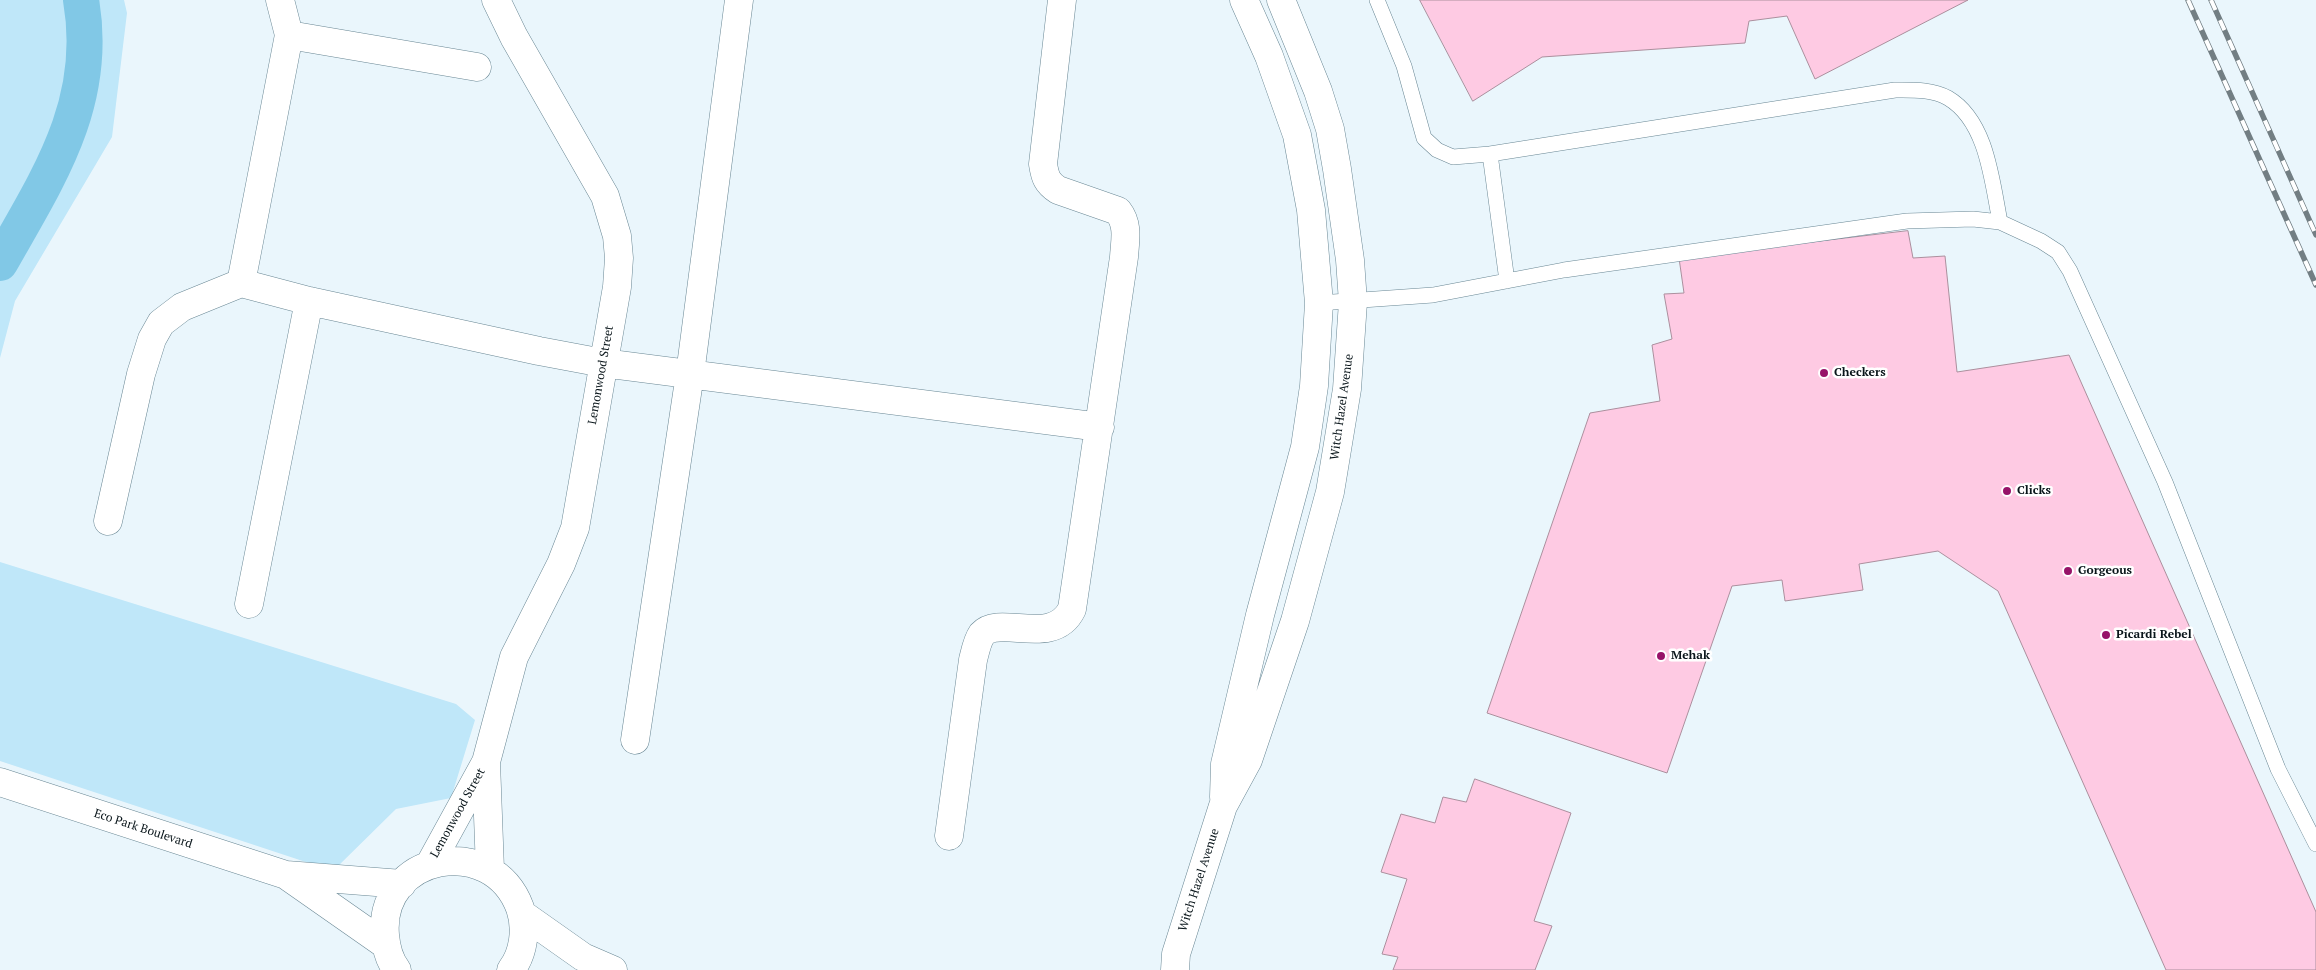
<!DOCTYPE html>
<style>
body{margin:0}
canvas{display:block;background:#eaf6fc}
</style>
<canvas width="2316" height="970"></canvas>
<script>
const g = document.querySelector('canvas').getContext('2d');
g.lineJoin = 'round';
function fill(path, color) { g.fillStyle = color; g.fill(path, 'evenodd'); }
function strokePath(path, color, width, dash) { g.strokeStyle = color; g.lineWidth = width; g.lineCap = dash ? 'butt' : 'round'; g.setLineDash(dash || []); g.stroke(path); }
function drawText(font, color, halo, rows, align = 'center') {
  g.font = font + ' "PT Serif",serif'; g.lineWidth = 5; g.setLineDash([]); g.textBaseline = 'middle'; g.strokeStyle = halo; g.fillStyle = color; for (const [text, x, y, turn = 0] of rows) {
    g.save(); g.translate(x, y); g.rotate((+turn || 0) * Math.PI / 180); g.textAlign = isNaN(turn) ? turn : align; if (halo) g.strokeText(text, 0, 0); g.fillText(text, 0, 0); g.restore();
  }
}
fill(new Path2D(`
 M 0,0 L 124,0 L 127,13 L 112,137 L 15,301 L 0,358 Z
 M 0,562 L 456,704 L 475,720 L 451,798 L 396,809 L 333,871 L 0,761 Z`), '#bfe7f9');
strokePath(new Path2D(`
 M 0,263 C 48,178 99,103 81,0`), '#81c8e6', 36);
const building = new Path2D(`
 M 1420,0 L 1968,0 L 1815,79 L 1787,16 L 1749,21 L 1745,43 L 1542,57 L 1473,101 Z
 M 1908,231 L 1913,258 L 1945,256 L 1957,372 L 2069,355 L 2316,912 L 2316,970 L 2166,970 L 1998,591 L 1938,551 L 1859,564 L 1863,590 L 1785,601 L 1782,580 L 1732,586 L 1667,773 L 1487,713 L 1590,413 L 1660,401 L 1652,345 L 1672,339 L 1664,294 L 1684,293 L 1679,258 Z
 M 1475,779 L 1571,813 L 1534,921 L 1552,926 L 1535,970 L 1393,970 L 1398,957 L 1382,954 L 1407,879 L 1381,872 L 1401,814 L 1435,823 L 1443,797 L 1466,802 Z`);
fill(building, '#fecae3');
strokePath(building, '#ab8f9d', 1);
const service = new Path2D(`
 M 1377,0 L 1404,66 L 1424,138 L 1437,150 L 1453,157 L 1490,154 L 1895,90 C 1912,90 1932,89 1948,98 C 1987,121 1992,181 2000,222
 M 1490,154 L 1507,281
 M 1319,303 L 1433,295 L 1564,270 L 1907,221 L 1973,219 L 2000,222 L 2041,241 L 2058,252 L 2070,271 L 2165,482 L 2278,769 L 2316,844`);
const minor = new Path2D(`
 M 289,35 L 477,67
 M 241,283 L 289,35 L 280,0
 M 108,521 L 141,374 L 152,339 L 161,323 L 182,307 L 241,283 L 309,301 L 539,351 L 603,363 L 1100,427
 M 249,604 L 309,301
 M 635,740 L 690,374 L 739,0
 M 486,762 L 490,870
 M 0,782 L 286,875 L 402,884
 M 949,836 L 973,660 C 975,652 977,641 982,634 C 1000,614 1053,648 1072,609 L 1124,257 C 1125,241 1129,225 1118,211 L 1058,190 C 1047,183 1045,177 1043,164 L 1062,0
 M 430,864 L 486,762 L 514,657 L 561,564 L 575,528 L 617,287 L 619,258 L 617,236 L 605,196 L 514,37 L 496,0
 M 286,875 L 386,945
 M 522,914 L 583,957 L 613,970
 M 397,970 C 389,960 386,947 385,935 C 378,854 492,832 520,908 C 527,928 524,953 511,970`);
const tertiary = new Path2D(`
 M 1224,797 L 1225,764 L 1260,615 L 1305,447 L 1314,386 L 1319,303 L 1311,210 L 1297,135 L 1269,56 L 1244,0
 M 1175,970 L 1176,954 L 1223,806 L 1248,760 L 1295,621 L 1330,492 L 1347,389 L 1353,302 L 1350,260 L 1337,169 L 1330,129 L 1318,91 L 1281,0`);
strokePath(service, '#698794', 16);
strokePath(minor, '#698794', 29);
strokePath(tertiary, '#698794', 29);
strokePath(service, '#fff', 15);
strokePath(minor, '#fff', 28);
strokePath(tertiary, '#fff', 28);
const rail = new Path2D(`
 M 2188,0 L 2316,285
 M 2211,0 L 2316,235`);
strokePath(rail, '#727e83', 5.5);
strokePath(rail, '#fff', 4, [11]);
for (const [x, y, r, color] of [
 [1824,373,5,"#971369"],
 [2007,491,5,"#971369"],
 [2068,571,5,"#971369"],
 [2106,635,5,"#971369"],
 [1661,656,5,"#971369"]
]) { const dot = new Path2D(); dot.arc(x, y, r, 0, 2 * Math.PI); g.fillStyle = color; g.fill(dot); strokePath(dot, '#fff', 2); }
drawText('bold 12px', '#09151a', '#fff', [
 ["Checkers",1834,373],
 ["Clicks",2017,491],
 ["Gorgeous",2078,571],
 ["Picardi Rebel",2116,635],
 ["Mehak",1671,656]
], 'left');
drawText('12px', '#09151a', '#fff', [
 ["Lemonwood Street",601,375,-80],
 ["Witch Hazel Avenue",1342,407,-82],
 ["Lemonwood Street",458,813,-61],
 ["Eco Park Boulevard",143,829,18],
 ["Witch Hazel Avenue",1199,880,-72]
]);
</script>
